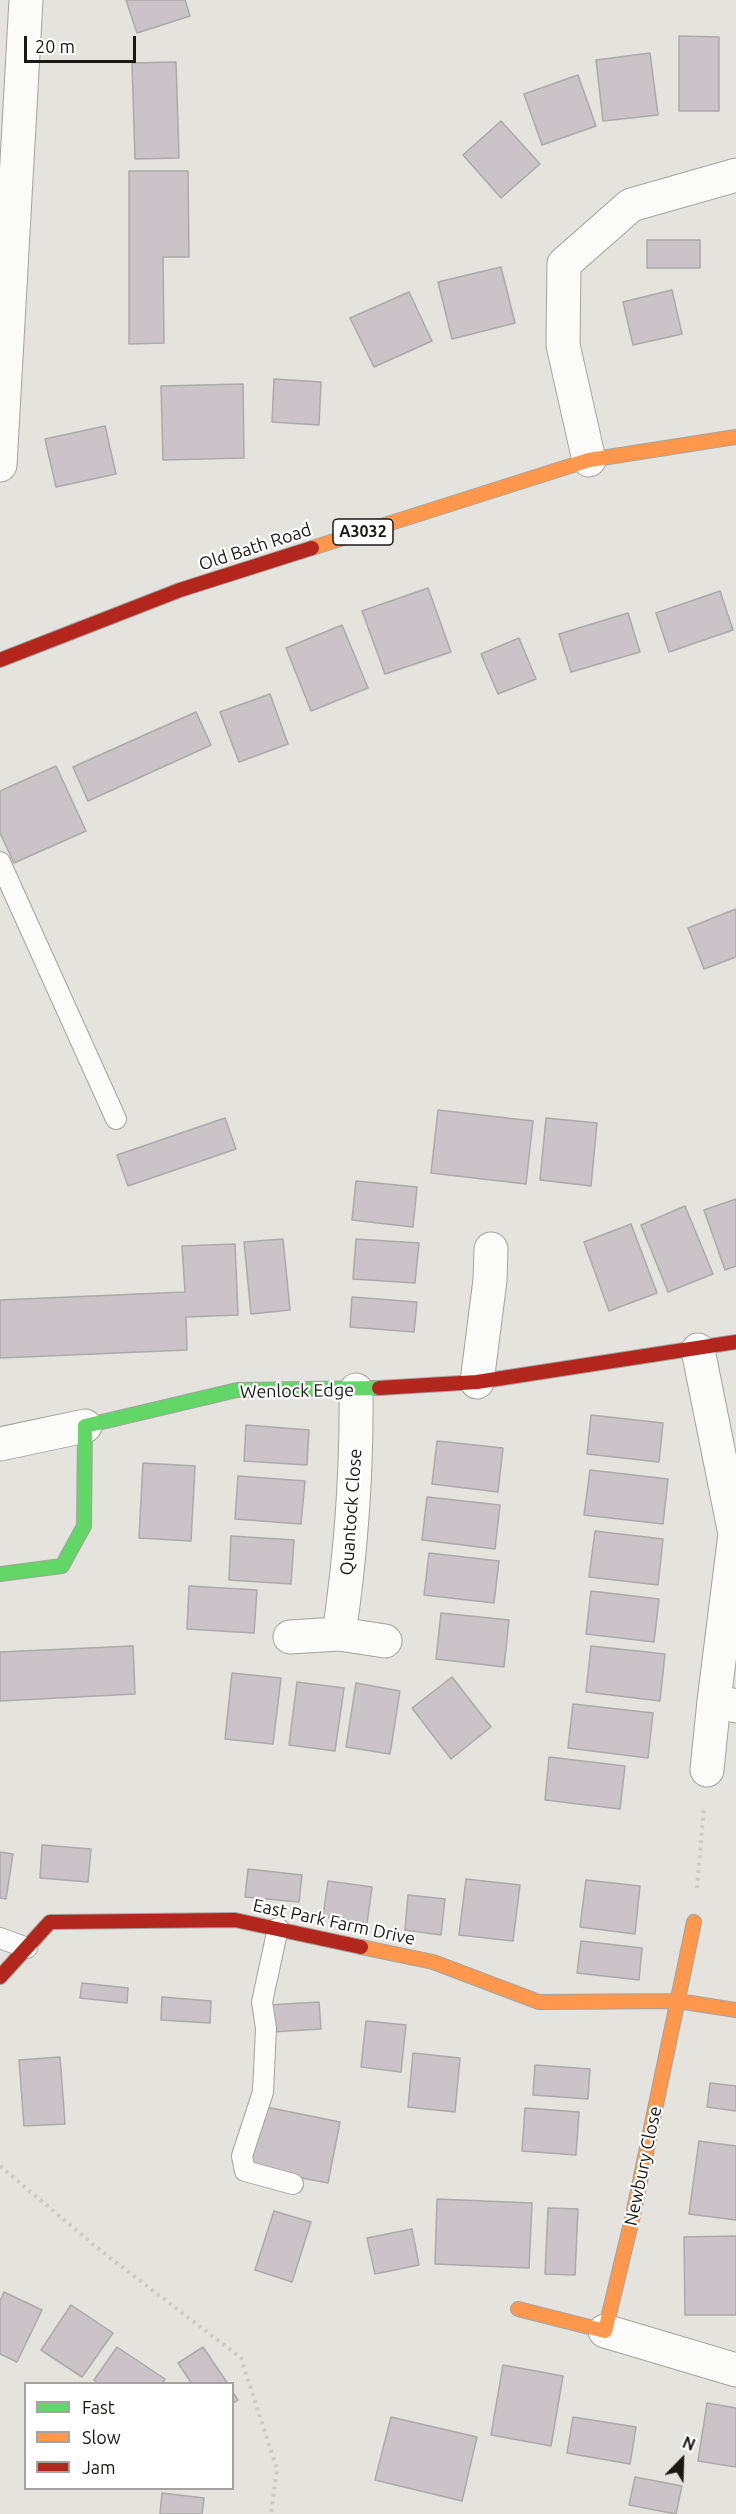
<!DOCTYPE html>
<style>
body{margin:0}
#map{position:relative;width:736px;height:2514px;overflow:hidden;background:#e4e3de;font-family:Ubuntu,sans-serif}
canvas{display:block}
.legend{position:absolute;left:24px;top:2382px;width:210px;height:108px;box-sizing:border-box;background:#fff;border:2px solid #a4a3a2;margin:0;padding:8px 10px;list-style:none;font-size:18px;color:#1b1916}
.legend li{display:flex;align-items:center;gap:12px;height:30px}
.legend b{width:30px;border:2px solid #a4a3a2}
.north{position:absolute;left:652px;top:2430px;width:60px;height:60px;-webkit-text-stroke:4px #fff;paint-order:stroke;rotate:23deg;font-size:16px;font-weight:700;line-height:24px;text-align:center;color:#1b1916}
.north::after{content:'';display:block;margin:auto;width:21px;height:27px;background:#1b1916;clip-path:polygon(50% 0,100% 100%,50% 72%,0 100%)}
.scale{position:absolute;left:24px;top:36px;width:112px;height:27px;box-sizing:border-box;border:3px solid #1b1916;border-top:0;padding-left:8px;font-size:18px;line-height:21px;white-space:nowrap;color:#1b1916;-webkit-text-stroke:4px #fff;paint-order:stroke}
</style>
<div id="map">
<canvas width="736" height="2514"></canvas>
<ul class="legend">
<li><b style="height:8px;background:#63d668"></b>Fast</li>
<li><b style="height:8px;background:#ff974d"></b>Slow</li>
<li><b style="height:8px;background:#b3261e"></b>Jam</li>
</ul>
<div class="north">N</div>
<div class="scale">20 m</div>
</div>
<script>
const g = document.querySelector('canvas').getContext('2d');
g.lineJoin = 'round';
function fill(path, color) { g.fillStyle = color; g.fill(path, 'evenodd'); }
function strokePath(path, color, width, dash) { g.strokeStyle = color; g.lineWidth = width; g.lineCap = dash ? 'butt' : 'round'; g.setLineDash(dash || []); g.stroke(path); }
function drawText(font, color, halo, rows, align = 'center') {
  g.font = font + ' Ubuntu,sans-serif'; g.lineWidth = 4.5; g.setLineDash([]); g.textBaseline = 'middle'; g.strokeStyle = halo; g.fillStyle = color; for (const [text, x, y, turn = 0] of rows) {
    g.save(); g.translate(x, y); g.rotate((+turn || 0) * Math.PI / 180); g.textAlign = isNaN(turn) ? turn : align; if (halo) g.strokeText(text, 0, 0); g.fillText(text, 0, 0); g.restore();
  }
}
const building = new Path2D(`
 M 126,0 L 185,0 L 190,16 L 137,33 Z
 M 679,36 L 719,37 L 719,111 L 679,111 Z
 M 650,53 L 658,115 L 603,121 L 596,60 Z
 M 176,62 L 179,158 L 135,159 L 132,63 Z
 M 578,75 L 596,126 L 542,145 L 524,94 Z
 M 501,121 L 540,164 L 501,198 L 463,155 Z
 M 129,171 L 188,171 L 189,257 L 163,257 L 164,343 L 129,344 Z
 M 647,240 L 700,240 L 700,268 L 647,268 Z
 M 501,267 L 515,323 L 452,339 L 438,282 Z
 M 672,290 L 682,334 L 633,345 L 623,302 Z
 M 409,292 L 432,341 L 374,367 L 350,318 Z
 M 274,379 L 321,382 L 319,425 L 272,422 Z
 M 243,384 L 244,458 L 163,460 L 161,386 Z
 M 105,426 L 116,474 L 56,487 L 45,439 Z
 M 428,588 L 451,652 L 385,674 L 362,611 Z
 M 720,591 L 733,630 L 669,652 L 656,613 Z
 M 628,613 L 640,652 L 571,672 L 559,634 Z
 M 342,625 L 368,688 L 311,711 L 286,648 Z
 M 519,638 L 536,679 L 498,694 L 481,654 Z
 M 270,694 L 288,744 L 239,762 L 220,712 Z
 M 196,712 L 211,745 L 88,801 L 73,767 Z
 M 56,766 L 86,831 L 14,863 L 0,833 L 0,791 Z
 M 736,909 L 736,957 L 704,969 L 688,928 Z
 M 438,1110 L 533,1121 L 526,1184 L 431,1173 Z
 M 225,1118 L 236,1149 L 128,1186 L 117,1155 Z
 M 546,1118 L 597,1123 L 591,1186 L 540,1180 Z
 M 356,1181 L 417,1187 L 413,1227 L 352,1220 Z
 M 736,1199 L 736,1266 L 725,1270 L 704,1210 Z
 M 685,1206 L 713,1274 L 668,1292 L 641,1225 Z
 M 631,1224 L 657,1293 L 609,1311 L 584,1242 Z
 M 283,1239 L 290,1310 L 251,1314 L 244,1242 Z
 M 356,1239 L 419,1243 L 415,1283 L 353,1279 Z
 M 235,1244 L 238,1315 L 186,1317 L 187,1350 L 0,1358 L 0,1300 L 185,1292 L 182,1246 Z
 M 352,1297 L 417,1302 L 414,1332 L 350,1327 Z
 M 591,1415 L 663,1423 L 659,1462 L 587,1454 Z
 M 246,1425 L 309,1430 L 307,1465 L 244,1461 Z
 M 437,1441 L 503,1448 L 498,1492 L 432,1484 Z
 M 143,1463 L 195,1466 L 191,1541 L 139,1538 Z
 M 590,1470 L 668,1479 L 663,1524 L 584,1515 Z
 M 238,1476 L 305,1481 L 301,1524 L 235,1519 Z
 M 427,1497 L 500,1505 L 495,1549 L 422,1540 Z
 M 595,1531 L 663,1539 L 658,1585 L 589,1577 Z
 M 231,1536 L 294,1540 L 291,1584 L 229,1580 Z
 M 429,1553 L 499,1561 L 494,1603 L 424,1595 Z
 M 189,1586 L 257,1590 L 254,1633 L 187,1629 Z
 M 591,1591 L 659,1599 L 654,1642 L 586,1634 Z
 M 441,1613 L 509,1620 L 504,1667 L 436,1659 Z
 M 133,1646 L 135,1694 L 0,1701 L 0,1652 Z
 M 591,1646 L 665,1654 L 660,1701 L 586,1692 Z
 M 232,1673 L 281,1678 L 273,1744 L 225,1739 Z
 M 452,1677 L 491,1727 L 451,1759 L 412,1708 Z
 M 297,1682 L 344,1688 L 335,1751 L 289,1745 Z
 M 356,1683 L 400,1691 L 390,1754 L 346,1747 Z
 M 573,1704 L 653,1713 L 648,1758 L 568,1748 Z
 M 549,1757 L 625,1766 L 620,1809 L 545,1800 Z
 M 42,1845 L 91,1849 L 88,1882 L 40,1878 Z
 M 0,1852 L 13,1854 L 6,1899 L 0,1898 Z
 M 248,1869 L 302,1875 L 299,1902 L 245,1897 Z
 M 466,1879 L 520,1885 L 513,1941 L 459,1935 Z
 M 586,1880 L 640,1886 L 635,1934 L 580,1927 Z
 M 328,1881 L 372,1887 L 367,1923 L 323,1917 Z
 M 408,1895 L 445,1899 L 441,1935 L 405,1930 Z
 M 581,1941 L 642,1948 L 639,1980 L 577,1973 Z
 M 82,1983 L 128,1988 L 127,2003 L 80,1998 Z
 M 162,1997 L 211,2001 L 210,2023 L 161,2020 Z
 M 319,2002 L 321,2029 L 271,2032 L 269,2005 Z
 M 366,2021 L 406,2025 L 401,2072 L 361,2067 Z
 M 413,2053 L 460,2058 L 455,2112 L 408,2107 Z
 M 60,2057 L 65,2124 L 24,2126 L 19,2060 Z
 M 535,2065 L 590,2069 L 588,2099 L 533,2095 Z
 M 710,2083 L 736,2086 L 736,2111 L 707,2107 Z
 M 261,2106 L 340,2122 L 328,2183 L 249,2168 Z
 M 525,2108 L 579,2112 L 576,2155 L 522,2151 Z
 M 699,2141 L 736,2146 L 736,2220 L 689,2214 Z
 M 437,2199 L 532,2203 L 529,2268 L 435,2264 Z
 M 548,2208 L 578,2209 L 575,2275 L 545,2274 Z
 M 274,2211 L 311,2222 L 292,2282 L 255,2270 Z
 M 412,2229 L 419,2265 L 375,2274 L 367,2238 Z
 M 736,2236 L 736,2315 L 685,2315 L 684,2237 Z
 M 4,2292 L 42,2310 L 17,2362 L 0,2354 L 0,2301 Z
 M 71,2305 L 113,2333 L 82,2377 L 41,2350 Z
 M 117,2347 L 165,2379 L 162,2384 L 99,2384 L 94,2380 Z
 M 203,2347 L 228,2384 L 192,2384 L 178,2363 Z
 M 503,2365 L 563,2376 L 551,2446 L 491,2435 Z
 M 232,2391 L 238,2400 L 232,2404 Z
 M 707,2403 L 736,2408 L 736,2467 L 698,2461 Z
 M 391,2417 L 477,2437 L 462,2501 L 375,2480 Z
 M 573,2417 L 636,2427 L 630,2464 L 567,2453 Z
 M 635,2477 L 682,2486 L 676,2514 L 629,2505 Z
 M 162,2493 L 204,2498 L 202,2514 L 160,2514 Z`);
fill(building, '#cac4c8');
strokePath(building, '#aba9a9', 1.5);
const lane = new Path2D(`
 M 0,862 L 116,1119
 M 278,1928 L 262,2002 L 266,2028 L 263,2092 L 242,2156 L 245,2171 L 293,2184
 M 0,1938 L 27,1948`);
const street = new Path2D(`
 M 589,460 L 563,345 L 564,264 L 631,205 L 736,175
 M 0,465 L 26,0
 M 698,1350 L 735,1534 L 714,1701 L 736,1706
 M 477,1382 L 490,1280 L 491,1249
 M 356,1390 C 357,1472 351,1553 339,1634 L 385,1641
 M 0,1444 L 85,1426
 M 290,1637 L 339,1634
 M 707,1770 L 714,1701
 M 605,2331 L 736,2370`);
const fast = new Path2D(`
 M 0,1574 L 62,1566 L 84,1526 L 85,1426 L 237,1390 L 379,1388`);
const slow = new Path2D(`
 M 312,548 L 589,460 L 736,437
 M 361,1947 L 433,1962 L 539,2002 L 678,2001 L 736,2010
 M 518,2309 L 605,2331 L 633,2215 L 694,1922`);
const jam = new Path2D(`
 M 0,660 L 180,590 L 312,548
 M 379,1388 L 477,1382 L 736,1342
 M 0,1977 L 50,1922 L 235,1920 L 361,1947`);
strokePath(lane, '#a4a29e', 22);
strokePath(street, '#a4a29e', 35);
strokePath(fast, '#a4a29e', 16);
strokePath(slow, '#a4a29e', 16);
strokePath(jam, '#a4a29e', 16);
strokePath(new Path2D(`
 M 697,1888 L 704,1806
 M 0,2166 L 100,2250 L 241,2358 L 277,2469 L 271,2514`), '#cccbca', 4, [3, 4.5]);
strokePath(lane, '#fbfbfa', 20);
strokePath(street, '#fbfbfa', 33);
strokePath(fast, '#63d668', 14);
strokePath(slow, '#ff974d', 14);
strokePath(jam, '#b3261e', 14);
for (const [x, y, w] of [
 [363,532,60]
]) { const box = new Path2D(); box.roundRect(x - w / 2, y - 13, w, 26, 4.5); g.fillStyle = '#fff'; g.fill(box); strokePath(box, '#1b1916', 1.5); }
drawText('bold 16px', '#1b1916', null, [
 ["A3032",363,532]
]);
drawText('18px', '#1b1916', '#fff', [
 ["Old Bath Road",255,547,-18],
 ["Wenlock Edge",297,1391,-1],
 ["Quantock Close",351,1512,-86],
 ["East Park Farm Drive",334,1922,12],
 ["Newbury Close",643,2166,-78]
]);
</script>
